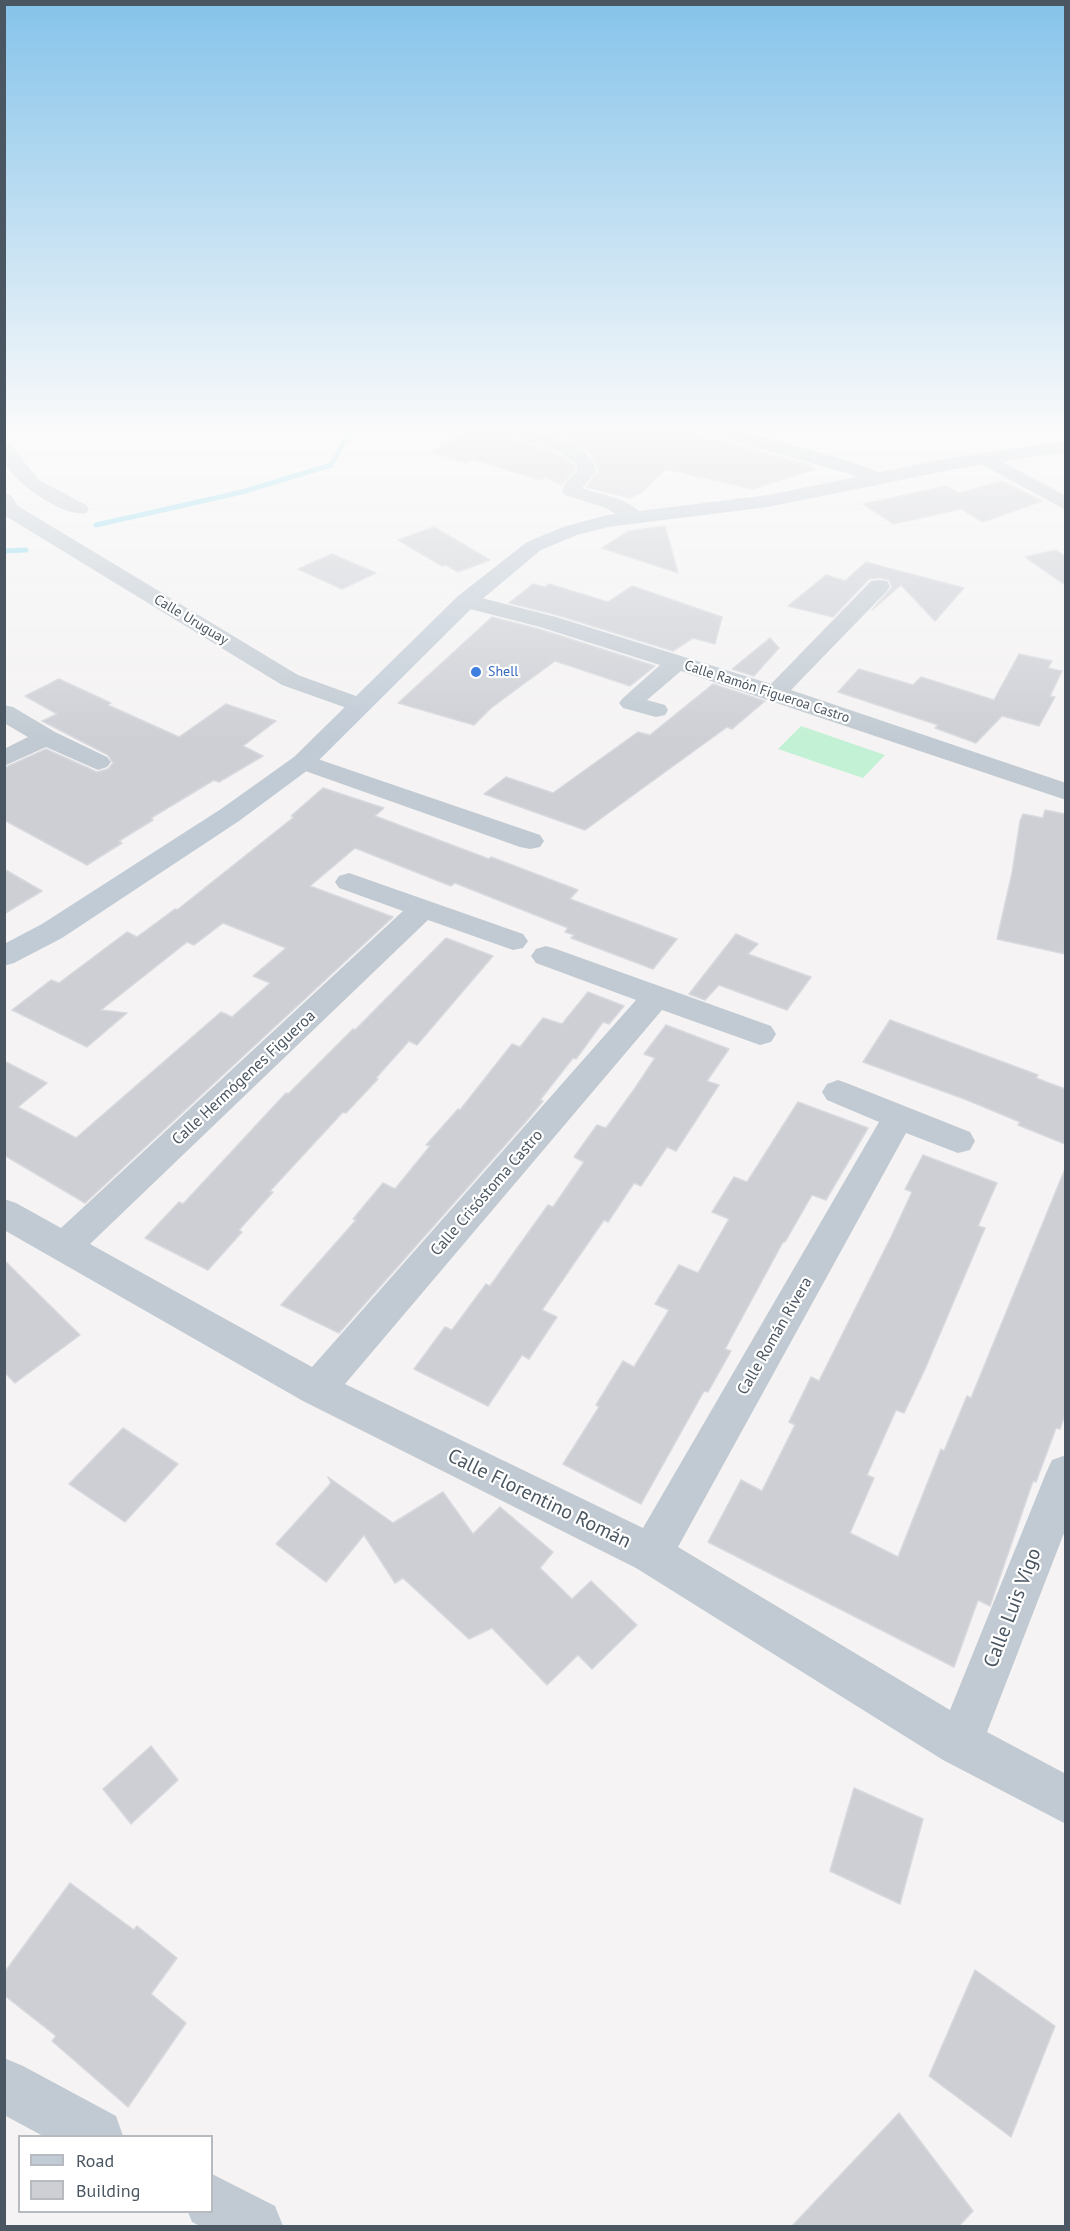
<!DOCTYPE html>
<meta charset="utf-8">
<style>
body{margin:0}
#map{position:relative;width:1070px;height:2231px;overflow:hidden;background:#f5f3f3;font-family:"PT Sans",sans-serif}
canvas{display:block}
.frame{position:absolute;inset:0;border:6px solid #4a5661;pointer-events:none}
.legend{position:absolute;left:18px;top:2135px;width:195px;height:78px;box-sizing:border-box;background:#fff;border:2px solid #b7bbc0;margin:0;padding:8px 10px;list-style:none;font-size:18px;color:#4a5661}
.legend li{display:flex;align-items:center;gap:12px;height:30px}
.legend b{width:30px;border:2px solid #b7bbc0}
</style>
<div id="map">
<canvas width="1070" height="2231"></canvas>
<div class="frame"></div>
<ul class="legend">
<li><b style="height:8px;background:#c1cbd6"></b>Road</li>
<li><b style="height:16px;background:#cdcfd5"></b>Building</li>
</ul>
</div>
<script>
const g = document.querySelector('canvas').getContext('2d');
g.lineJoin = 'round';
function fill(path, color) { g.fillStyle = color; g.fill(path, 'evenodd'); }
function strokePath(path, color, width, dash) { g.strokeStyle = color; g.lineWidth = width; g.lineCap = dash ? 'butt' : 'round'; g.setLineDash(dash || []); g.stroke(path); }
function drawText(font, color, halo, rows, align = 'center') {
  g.font = font + ' "PT Sans",sans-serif'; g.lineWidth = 4.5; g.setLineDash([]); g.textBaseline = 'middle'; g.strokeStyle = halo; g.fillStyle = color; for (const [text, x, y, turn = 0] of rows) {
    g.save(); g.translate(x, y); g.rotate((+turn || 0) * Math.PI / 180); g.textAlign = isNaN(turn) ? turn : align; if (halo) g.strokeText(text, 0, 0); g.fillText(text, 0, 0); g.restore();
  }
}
fill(new Path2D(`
 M 801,726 L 885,755 L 863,778 L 778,749 Z`), '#c3f1d5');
strokePath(new Path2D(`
 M 96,525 L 242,492 L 331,465 L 352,428
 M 4,551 L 26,550`), '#90daee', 5);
const building = new Path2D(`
 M 472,428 L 522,428 L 515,435 L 518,440 L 557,453 L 575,466 L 575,470 L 561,485 L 546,477 L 540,480 L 472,459 L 467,463 L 430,452 Z
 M 529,428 L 685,428 L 698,434 L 805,464 L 815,469 L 752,489 L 666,469 L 642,492 L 630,498 L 586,487 L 598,471 L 595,461 L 589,452 L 570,440 Z
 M 1002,481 L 1042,501 L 983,522 L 961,509 L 893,524 L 863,504 L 946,486 L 959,493 Z
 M 665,526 L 678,573 L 602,548 L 629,531 Z
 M 434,527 L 490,560 L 458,572 L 446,565 L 442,566 L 398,540 Z
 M 1056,550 L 1065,556 L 1065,585 L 1025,557 Z
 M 332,554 L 376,573 L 342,589 L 298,569 Z
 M 866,562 L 884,567 L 964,588 L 935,621 L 901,585 L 872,610 L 892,587 L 889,580 L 879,578 L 869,579 L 833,617 L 788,606 L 826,575 L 845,581 Z
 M 533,584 L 545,587 L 549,584 L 608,602 L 632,586 L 722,617 L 715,644 L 693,638 L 673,651 L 557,615 L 509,603 Z
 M 492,617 L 539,629 L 655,666 L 630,686 L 555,661 L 491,708 L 474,725 L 398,703 Z
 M 770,638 L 779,648 L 754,676 L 732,669 Z
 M 1019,654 L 1052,661 L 1048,668 L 1062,671 L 1050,696 L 1055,697 L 1039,726 L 1002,716 L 976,743 L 935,728 L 938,725 L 838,692 L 859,669 L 913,685 L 921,677 L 994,700 Z
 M 59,679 L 111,703 L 108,705 L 179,737 L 226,704 L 276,721 L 243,746 L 263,756 L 219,782 L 214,780 L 151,818 L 153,820 L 119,841 L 122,843 L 87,865 L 4,820 L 4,768 L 46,749 L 97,772 L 108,769 L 113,763 L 108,755 L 42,721 L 57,714 L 25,696 Z
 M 713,684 L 765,701 L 732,729 L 727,727 L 585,830 L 484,794 L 506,777 L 553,793 L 638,732 L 650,735 Z
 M 323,788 L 384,808 L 375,816 L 489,859 L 491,857 L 578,890 L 570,899 L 677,939 L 653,969 L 571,938 L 574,935 L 565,932 L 568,928 L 455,883 L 451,886 L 355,848 L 310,886 L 393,917 L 85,1203 L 4,1155 L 4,1061 L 47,1083 L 18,1107 L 76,1138 L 221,1012 L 232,1017 L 270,983 L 253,976 L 286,948 L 223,923 L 194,945 L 187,942 L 101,1010 L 127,1013 L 87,1047 L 12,1010 L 51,980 L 59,983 L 127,932 L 137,937 L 175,909 L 177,910 L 294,817 L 291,816 Z
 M 1045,810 L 1065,814 L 1065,954 L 997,939 L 1012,873 L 1020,821 L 1023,814 L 1043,818 Z
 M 4,869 L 42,891 L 4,914 Z
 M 736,934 L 758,944 L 748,954 L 811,977 L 787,1010 L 719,985 L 705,1000 L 689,994 Z
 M 446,938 L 493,956 L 417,1045 L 409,1041 L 376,1078 L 378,1079 L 346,1113 L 343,1112 L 270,1191 L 273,1192 L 239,1230 L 242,1232 L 208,1270 L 145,1238 L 179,1202 L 183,1204 L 286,1093 L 288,1094 L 353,1029 L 355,1030 Z
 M 588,992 L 624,1006 L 609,1024 L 603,1022 L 576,1059 L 573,1058 L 540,1100 L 543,1101 L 529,1118 L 339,1333 L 281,1305 L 356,1220 L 353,1219 L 383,1183 L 395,1189 L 430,1146 L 426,1145 L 458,1109 L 460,1110 L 512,1044 L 520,1047 L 543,1018 L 562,1024 Z
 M 890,1020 L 1038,1075 L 1036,1078 L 1065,1089 L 1065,1144 L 1018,1125 L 1020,1122 L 967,1100 L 863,1062 Z
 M 666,1025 L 729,1049 L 707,1081 L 719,1085 L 676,1151 L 667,1147 L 641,1186 L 634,1183 L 608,1222 L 604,1220 L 575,1262 L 542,1310 L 557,1317 L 529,1359 L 522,1355 L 488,1406 L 414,1369 L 445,1327 L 452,1330 L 486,1284 L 490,1286 L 548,1205 L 553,1207 L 584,1162 L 574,1157 L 597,1125 L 606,1128 L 633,1091 L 655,1058 L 644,1054 Z
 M 798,1102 L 868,1128 L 826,1200 L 812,1195 L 785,1242 L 783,1242 L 725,1349 L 731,1351 L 708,1392 L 704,1391 L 641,1504 L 563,1464 L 599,1407 L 596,1405 L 623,1361 L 634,1367 L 669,1310 L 655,1304 L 679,1265 L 698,1273 L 729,1219 L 712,1212 L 734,1177 L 747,1182 Z
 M 923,1155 L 997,1183 L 978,1226 L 985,1228 L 925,1369 L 904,1413 L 896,1410 L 867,1475 L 874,1478 L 850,1533 L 898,1557 L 941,1449 L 944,1451 L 967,1396 L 971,1398 L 1065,1169 L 1065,1415 L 1060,1429 L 1056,1428 L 1036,1482 L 1033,1481 L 990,1606 L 978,1600 L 954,1667 L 708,1542 L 741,1480 L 762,1491 L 795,1425 L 789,1422 L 811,1377 L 819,1381 L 892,1235 L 912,1192 L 905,1189 Z
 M 4,1260 L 80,1335 L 15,1383 L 4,1372 Z
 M 123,1428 L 178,1464 L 125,1522 L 69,1484 Z
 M 328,1477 L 393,1523 L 443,1492 L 473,1534 L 500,1507 L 553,1552 L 540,1568 L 572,1599 L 591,1581 L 637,1625 L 592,1669 L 578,1655 L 547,1685 L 492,1628 L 469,1639 L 403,1578 L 395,1583 L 364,1535 L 326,1582 L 276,1544 L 331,1483 Z
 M 151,1746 L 178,1780 L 131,1824 L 103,1789 Z
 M 854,1788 L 923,1819 L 900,1904 L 830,1871 Z
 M 70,1883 L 134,1930 L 137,1926 L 177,1958 L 151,1994 L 186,2023 L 128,2107 L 52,2041 L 56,2036 L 4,1995 L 4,1973 Z
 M 975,1970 L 1055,2026 L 1011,2137 L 929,2076 Z
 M 899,2113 L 973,2211 L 959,2226 L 792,2226 Z`);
fill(building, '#cdcfd5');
strokePath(building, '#d7d9de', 1.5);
fill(new Path2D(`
 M 196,428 L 214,428 L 214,429 L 211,433 L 199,433 Z
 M 696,428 C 707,428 719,427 729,429 C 752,434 881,466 890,479 L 887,483 C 874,486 862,479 850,474 L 699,432 Z
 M 526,430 C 550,435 593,443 596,472 L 582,488 C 603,496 630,497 644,517 L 641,521 L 627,521 L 606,508 L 565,495 L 562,491 L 566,482 L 577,471 L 577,465 L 558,451 L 520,439 L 517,435 L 520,431 Z
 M 4,444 L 11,445 L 39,480 L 86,505 L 89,509 L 86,513 C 65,518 13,483 5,462 C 3,458 4,449 4,444 Z
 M 984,452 L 1066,496 L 1066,510 L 977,462 L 975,458 L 977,454 Z
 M 4,493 L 11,495 L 18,506 L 298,675 L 367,700 L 370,705 L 367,710 L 358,712 L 282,685 L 4,515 Z
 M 879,580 L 887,581 L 890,586 L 887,591 L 791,690 L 1066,783 L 1066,800 L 681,671 L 647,700 L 665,705 L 668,710 L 665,715 L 656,717 L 623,708 L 619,703 L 623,698 L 660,665 L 540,627 L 458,606 L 455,601 L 458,596 L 466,594 L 556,617 L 771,684 L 871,581 Z
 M 4,705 L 13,707 L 55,732 L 107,757 L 111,762 L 107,767 L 98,770 L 46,747 L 4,766 L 4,749 L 28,737 L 4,723 Z
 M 303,754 L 540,835 L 544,841 L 540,847 L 530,849 L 520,847 L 294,767 L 290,762 L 294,757 Z
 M 349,873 L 523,934 L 528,941 L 523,948 L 513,950 L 428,920 L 90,1244 L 312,1367 L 636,1000 L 536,963 L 531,956 L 536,949 L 546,946 L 556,949 L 771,1026 L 776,1034 L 771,1042 L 760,1045 L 662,1010 L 345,1384 L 643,1528 L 879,1122 L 827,1100 L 822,1092 L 827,1084 L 838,1080 L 849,1084 L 970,1132 L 975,1141 L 970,1150 L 958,1153 L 906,1133 L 678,1547 L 950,1710 L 1046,1473 L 1052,1460 L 1066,1455 L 1066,1528 L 987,1732 L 1066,1774 L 1066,1824 L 943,1760 L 636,1568 L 303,1401 L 4,1230 L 4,1199 L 16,1203 L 61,1228 L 403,911 L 339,888 L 335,882 L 339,876 Z
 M 4,2058 L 23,2066 L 116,2116 L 123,2136 L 43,2136 L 4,2115 Z
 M 212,2174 L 275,2206 L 283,2226 L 200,2226 L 192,2222 L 188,2212 L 212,2212 Z`), '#c1cad2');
fill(new Path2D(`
 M 1066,441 L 1066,452 L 955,469 L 768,507 L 608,527 L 577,535 L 541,550 L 474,606 L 312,767 L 239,821 L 62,938 L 14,963 L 4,966 L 4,944 L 42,924 L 221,809 L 294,757 L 458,596 L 527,542 L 563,527 L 607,515 L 768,495 L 955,457 Z`), '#c1cbd6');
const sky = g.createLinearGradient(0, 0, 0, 741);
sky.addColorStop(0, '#85c3ea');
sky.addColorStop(0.58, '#fafafa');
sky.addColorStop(1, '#fafafa00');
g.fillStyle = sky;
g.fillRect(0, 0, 1070, 741);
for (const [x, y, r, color] of [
 [476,672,6,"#3f7fe0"]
]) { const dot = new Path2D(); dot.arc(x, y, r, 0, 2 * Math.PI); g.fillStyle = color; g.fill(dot); strokePath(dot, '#fff', 2); }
drawText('14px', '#4a5661', '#fff', [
 ["Calle Uruguay",191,620,31],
 ["Calle Ramón Figueroa Castro",767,692,18]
]);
drawText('14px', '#366cbe', '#fff', [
 ["Shell",488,672]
], 'left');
drawText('16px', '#4a5661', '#fff', [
 ["Calle Hermógenes Figueroa",244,1078,-43],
 ["Calle Crisóstoma Castro",487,1193,-49],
 ["Calle Román Rivera",775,1336,-60]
]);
drawText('20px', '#4a5661', '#fff', [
 ["Calle Florentino Román",539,1499,26],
 ["Calle Luis Vigo",1013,1608,-69]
]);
</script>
